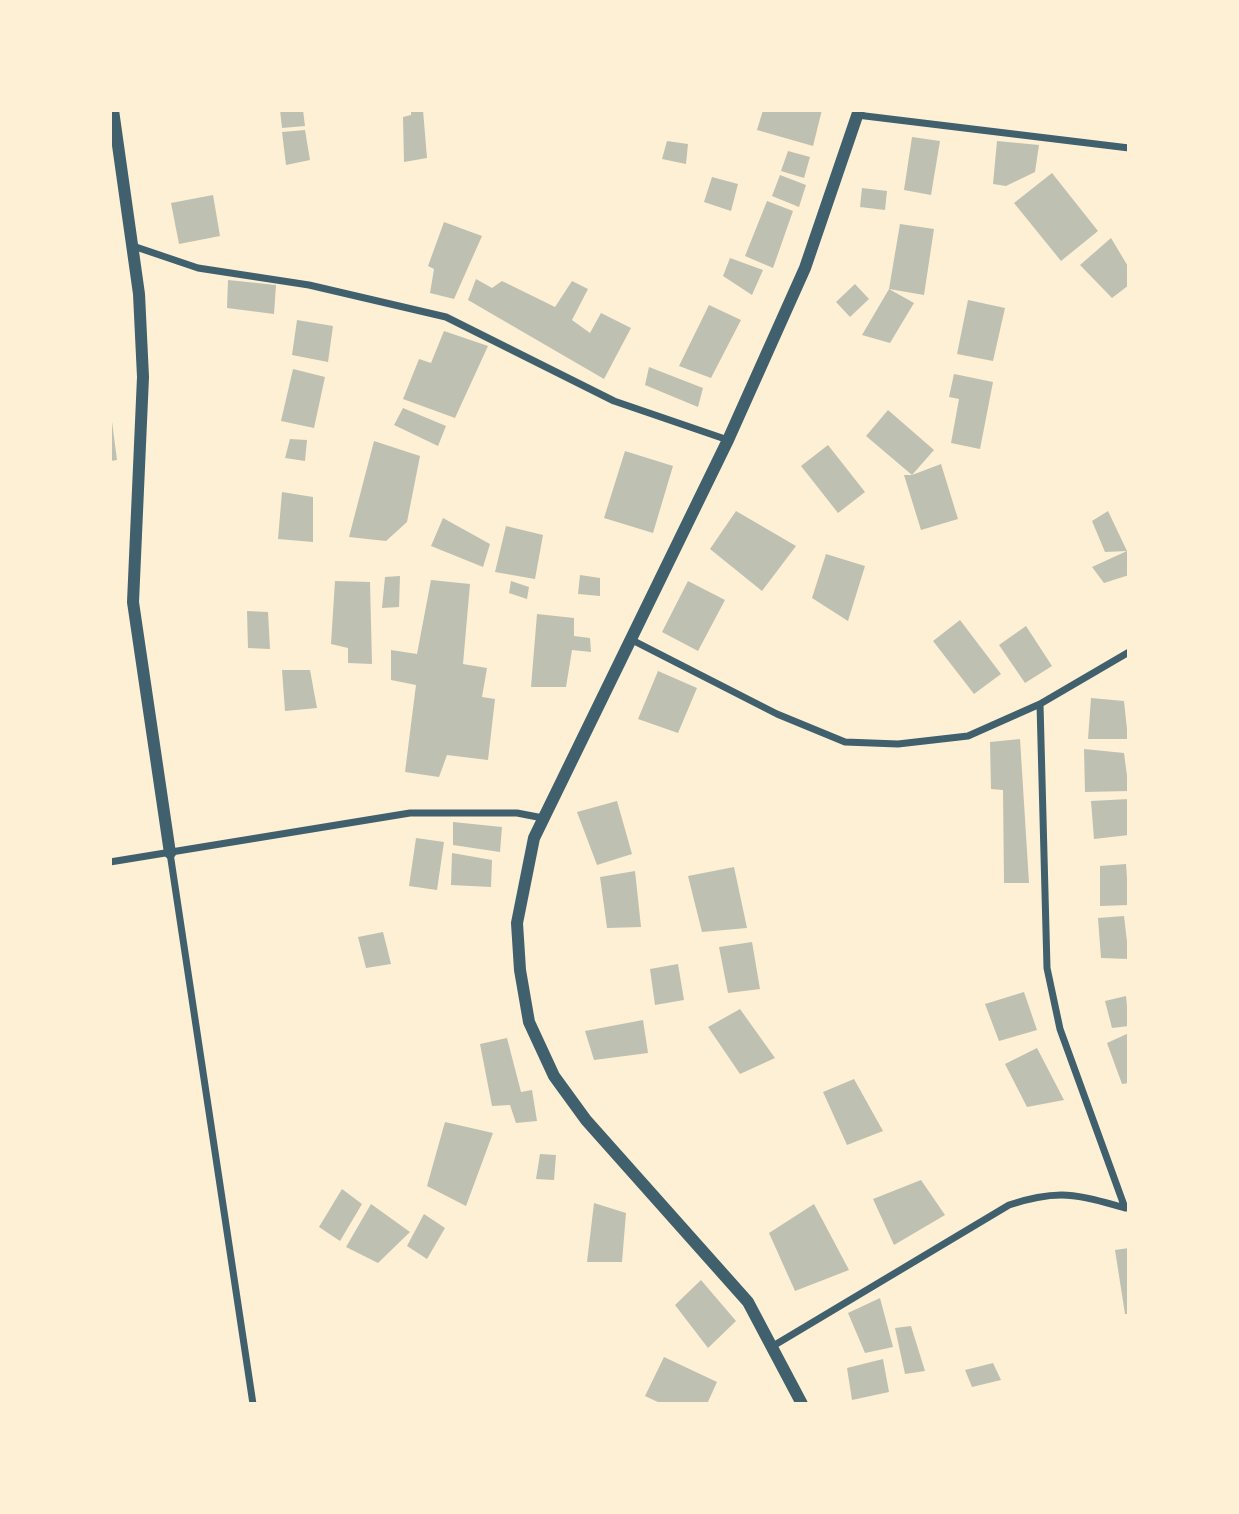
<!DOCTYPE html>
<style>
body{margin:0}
#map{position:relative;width:1239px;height:1514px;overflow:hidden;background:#fdf0d5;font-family:Georgia,serif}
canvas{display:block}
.frame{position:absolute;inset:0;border:112px solid #fdf0d5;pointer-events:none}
</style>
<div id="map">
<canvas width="1239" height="1514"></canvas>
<div class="frame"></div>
</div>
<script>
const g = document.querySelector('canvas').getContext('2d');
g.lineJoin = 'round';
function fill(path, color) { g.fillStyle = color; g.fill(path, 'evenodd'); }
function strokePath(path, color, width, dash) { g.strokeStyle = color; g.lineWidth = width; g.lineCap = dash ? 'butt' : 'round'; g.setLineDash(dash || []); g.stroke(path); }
fill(new Path2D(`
 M 280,110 L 303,110 L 305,126 L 282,128 Z
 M 411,110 L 423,110 L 427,158 L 404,162 L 403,117 L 411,115 Z
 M 763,110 L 822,110 L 813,146 L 757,130 Z
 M 305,130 L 310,160 L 286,165 L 282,132 Z
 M 912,137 L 940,141 L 931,195 L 904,190 Z
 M 667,141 L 688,144 L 686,164 L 662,159 Z
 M 997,141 L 1039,145 L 1035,172 L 1006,186 L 993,184 Z
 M 788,151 L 810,157 L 804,178 L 781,171 Z
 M 1052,173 L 1098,231 L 1061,261 L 1014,203 Z
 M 780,175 L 806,185 L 799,207 L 772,196 Z
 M 712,177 L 738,184 L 731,211 L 704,202 Z
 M 862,188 L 887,191 L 885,210 L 860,207 Z
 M 213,195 L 220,236 L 179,244 L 171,203 Z
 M 767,201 L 793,211 L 773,268 L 745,256 Z
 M 444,222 L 482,236 L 454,299 L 430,293 L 434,269 L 428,266 Z
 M 900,224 L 934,229 L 924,295 L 889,289 L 914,303 L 890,343 L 862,335 L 889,289 Z
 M 1111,238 L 1129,268 L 1129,285 L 1112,298 L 1080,265 Z
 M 730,258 L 763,270 L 752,295 L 723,276 Z
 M 476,279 L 492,288 L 502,281 L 555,307 L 572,281 L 588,289 L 572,320 L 590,333 L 601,313 L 631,328 L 604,379 L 468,300 Z
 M 228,280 L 276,285 L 274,314 L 227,308 Z
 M 855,284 L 869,299 L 850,317 L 836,302 Z
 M 968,300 L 1005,308 L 993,361 L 957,354 Z
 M 709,305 L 741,320 L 711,378 L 679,366 Z
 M 297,320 L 333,326 L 328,362 L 292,355 Z
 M 444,331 L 488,346 L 455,418 L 403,399 L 419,359 L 431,363 Z
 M 649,367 L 703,388 L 698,407 L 645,385 Z
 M 293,369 L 325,377 L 314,428 L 281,421 Z
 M 954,374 L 993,382 L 980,449 L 951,443 L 959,399 L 949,397 Z
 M 110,406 L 117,460 L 110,461 Z
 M 403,408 L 446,426 L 438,446 L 394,425 Z
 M 888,410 L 934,450 L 912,475 L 941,464 L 958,519 L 921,530 L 904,475 L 912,475 L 866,436 Z
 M 290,439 L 307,440 L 305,461 L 285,458 Z
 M 374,441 L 420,456 L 407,522 L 386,541 L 349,537 Z
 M 828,445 L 865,492 L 838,513 L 801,466 Z
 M 625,451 L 673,466 L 653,533 L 604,518 Z
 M 282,492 L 313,497 L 313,542 L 278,539 Z
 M 736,511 L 796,546 L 762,591 L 710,549 Z
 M 1108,511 L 1127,551 L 1129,575 L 1104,583 L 1092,567 L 1127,551 L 1105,552 L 1092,521 Z
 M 443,518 L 490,544 L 483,567 L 431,546 Z
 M 506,526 L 543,535 L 535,579 L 495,572 Z
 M 826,554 L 865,566 L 848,621 L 812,598 Z
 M 580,575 L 600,578 L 600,596 L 578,594 Z
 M 400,576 L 399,607 L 382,608 L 385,577 Z
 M 431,580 L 470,584 L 463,664 L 487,668 L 482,697 L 495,699 L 488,760 L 447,755 L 439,777 L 405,772 L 416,685 L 391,680 L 391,650 L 417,654 Z
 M 335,581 L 370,582 L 372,664 L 348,663 L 348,648 L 331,644 Z
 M 511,581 L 529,587 L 527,599 L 509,593 Z
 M 688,581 L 725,600 L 698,651 L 662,632 Z
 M 247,611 L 268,612 L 270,649 L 248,648 Z
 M 537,614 L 574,618 L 574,636 L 590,638 L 591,652 L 572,650 L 566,687 L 531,687 Z
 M 960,620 L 1001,674 L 974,694 L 933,641 Z
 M 1026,626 L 1052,666 L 1025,683 L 999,645 Z
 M 282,670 L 310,670 L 317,708 L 285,711 Z
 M 658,671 L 697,688 L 678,733 L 638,719 Z
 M 1091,698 L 1124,701 L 1128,739 L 1088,739 Z
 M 1020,739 L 1029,883 L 1004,883 L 1003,790 L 991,789 L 990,742 Z
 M 1084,749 L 1124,753 L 1129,791 L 1085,792 Z
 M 1129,799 L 1129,835 L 1094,839 L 1091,801 Z
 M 617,801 L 632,854 L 597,865 L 577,812 Z
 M 453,822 L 502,827 L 500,852 L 453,845 Z
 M 416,838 L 444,842 L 437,890 L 409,886 Z
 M 452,853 L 492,860 L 491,887 L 451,885 Z
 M 1126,864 L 1129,905 L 1100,906 L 1100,866 Z
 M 734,867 L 747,928 L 702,932 L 688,876 Z
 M 635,871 L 641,927 L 607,928 L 600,877 Z
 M 1124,916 L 1129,959 L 1101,958 L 1098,918 Z
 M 383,932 L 391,964 L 366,968 L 358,937 Z
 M 752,942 L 760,989 L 728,993 L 719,947 Z
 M 678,964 L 684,1000 L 655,1005 L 650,969 Z
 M 1024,992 L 1037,1030 L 999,1041 L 985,1004 Z
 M 1126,996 L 1129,1026 L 1112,1028 L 1105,1001 Z
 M 740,1009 L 775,1058 L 740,1074 L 708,1027 Z
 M 643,1020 L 648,1053 L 594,1060 L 585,1031 Z
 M 1129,1033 L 1129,1083 L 1122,1084 L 1107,1043 Z
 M 507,1038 L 521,1092 L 532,1090 L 537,1121 L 516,1123 L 510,1105 L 492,1106 L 480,1044 Z
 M 1037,1048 L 1064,1100 L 1027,1107 L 1005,1064 Z
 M 854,1079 L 883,1131 L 847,1145 L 823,1092 Z
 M 445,1122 L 493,1133 L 466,1206 L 427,1186 Z
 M 540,1154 L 556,1155 L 554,1180 L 536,1179 Z
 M 921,1180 L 945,1215 L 894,1245 L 873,1199 Z
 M 342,1189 L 362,1204 L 340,1241 L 319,1227 Z
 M 594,1203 L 626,1213 L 622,1262 L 587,1262 Z
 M 371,1204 L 410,1232 L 378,1263 L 346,1247 Z
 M 814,1204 L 849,1270 L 795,1291 L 769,1233 Z
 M 424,1214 L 445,1228 L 427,1259 L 407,1246 Z
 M 1129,1248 L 1129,1314 L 1125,1314 L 1115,1250 Z
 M 701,1280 L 736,1321 L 708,1348 L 675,1305 Z
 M 880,1298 L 893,1347 L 865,1353 L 848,1313 Z
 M 911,1326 L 925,1371 L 905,1374 L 895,1328 Z
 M 664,1357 L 717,1382 L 707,1404 L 662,1404 L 645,1396 Z
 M 883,1359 L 889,1392 L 852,1400 L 847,1368 Z
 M 993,1363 L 1001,1380 L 972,1387 L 965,1370 Z`), '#bec0b2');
strokePath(new Path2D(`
 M 857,115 L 1129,148
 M 133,246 L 198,268 L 309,285 L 446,317 L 614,401 L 728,440
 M 632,640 L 777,714 L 845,742 L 898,744 L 968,736 L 1040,704 L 1129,652
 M 1040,704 L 1047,968 L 1060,1029 L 1125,1208 L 1129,1208
 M 170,853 L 253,1404
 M 110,862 L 410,813 L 517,813 L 543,818
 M 773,1346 L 1009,1205 C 1058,1189 1076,1194 1125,1208`), '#3f606c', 7);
strokePath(new Path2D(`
 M 113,110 L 139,294 L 143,377 L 133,602 L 170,853
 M 802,1404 L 748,1302 L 586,1120 L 554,1076 L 529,1022 L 520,970 L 517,923 L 534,838 L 728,440 L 805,268 L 859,110`), '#3f606c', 12);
</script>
